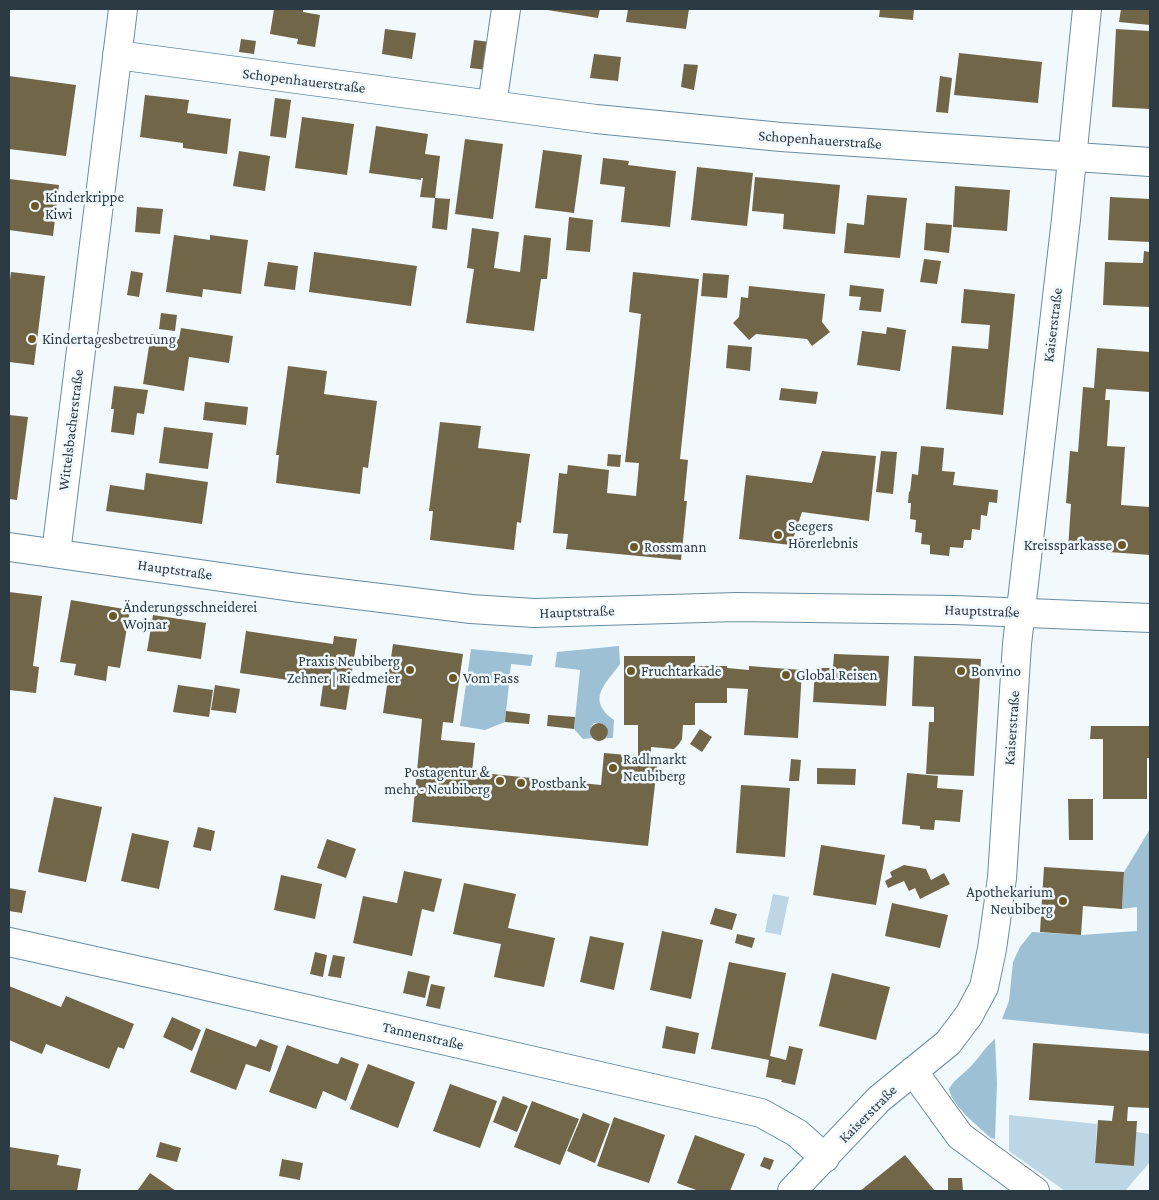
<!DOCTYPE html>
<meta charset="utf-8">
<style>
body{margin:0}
#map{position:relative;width:1159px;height:1200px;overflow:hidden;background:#f1f9fd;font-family:"Crimson Pro",serif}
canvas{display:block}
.frame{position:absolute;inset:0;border:10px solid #2b3a43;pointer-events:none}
</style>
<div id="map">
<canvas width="1159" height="1200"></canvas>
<div class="frame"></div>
</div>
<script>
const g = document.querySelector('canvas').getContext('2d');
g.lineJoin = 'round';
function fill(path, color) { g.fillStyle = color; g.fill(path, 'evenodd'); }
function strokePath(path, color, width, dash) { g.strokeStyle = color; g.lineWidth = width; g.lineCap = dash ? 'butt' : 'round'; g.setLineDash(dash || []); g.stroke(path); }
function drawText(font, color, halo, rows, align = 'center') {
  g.font = font + ' "Crimson Pro",serif'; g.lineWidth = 5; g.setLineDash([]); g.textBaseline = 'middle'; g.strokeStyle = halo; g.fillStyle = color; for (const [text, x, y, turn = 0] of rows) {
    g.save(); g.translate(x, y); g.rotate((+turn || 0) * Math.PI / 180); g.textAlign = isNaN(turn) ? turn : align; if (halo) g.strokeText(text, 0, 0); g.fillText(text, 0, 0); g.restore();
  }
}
fill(new Path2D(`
 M 773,894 L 789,897 L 781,935 L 765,932 Z
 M 1009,1115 L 1097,1124 L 1095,1163 L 1134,1166 L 1136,1132 L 1150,1134 L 1150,1162 L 1125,1191 L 1065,1191 L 1009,1151 Z`), '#bdd6e5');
fill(new Path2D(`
 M 619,646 L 620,664 C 606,684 585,699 614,720 L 613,738 L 606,738 L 608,732 L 606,726 L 601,723 L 594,723 C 590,728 589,732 592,738 L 583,739 L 574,729 L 580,670 L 555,667 L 557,652 Z
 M 471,649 L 533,655 L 531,666 L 511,664 L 505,722 L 485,730 L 460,726 Z
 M 1150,829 L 1150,1034 L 1002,1019 L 1009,1001 L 1013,962 L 1020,947 L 1032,932 L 1081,935 L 1137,931 L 1137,907 L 1122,909 L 1124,872 Z
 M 995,1039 L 997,1083 L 995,1139 L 991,1138 C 978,1126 952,1106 949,1089 C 954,1080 961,1076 968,1069 C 978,1060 984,1048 995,1039 Z`), '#9ec0d4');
fill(new Path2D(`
 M 274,9 L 303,9 L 303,12 L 320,15 L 315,47 L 297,44 L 298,39 L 270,34 Z
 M 541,9 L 600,9 L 598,18 Z
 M 628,9 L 689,9 L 686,29 L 626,22 Z
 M 880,9 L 914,9 L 913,20 L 879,17 Z
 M 1121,9 L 1150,9 L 1150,25 L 1119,22 Z
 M 385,29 L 416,33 L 412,59 L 382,54 Z
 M 1116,29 L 1150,31 L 1150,109 L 1112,107 Z
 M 241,39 L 256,41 L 254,54 L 239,52 Z
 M 474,40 L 490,42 L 487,70 L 470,68 Z
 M 959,53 L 1042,62 L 1038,103 L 954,95 Z
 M 594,54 L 621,57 L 618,81 L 590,78 Z
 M 684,64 L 698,65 L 694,90 L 681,87 Z
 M 9,76 L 76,85 L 66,156 L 9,149 Z
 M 940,76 L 952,78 L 948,113 L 936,112 Z
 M 145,95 L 189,100 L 187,113 L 231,119 L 227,154 L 183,148 L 183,143 L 140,137 Z
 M 275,98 L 291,100 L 286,138 L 270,136 Z
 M 302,117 L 354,124 L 347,175 L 295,168 Z
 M 376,126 L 428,134 L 425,154 L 440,156 L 435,198 L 420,197 L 423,178 L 421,178 L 421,180 L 369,173 Z
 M 465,139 L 503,144 L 493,219 L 455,214 Z
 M 543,150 L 582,155 L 574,213 L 535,208 Z
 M 239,151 L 270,156 L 265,191 L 233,186 Z
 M 603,158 L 629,161 L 628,165 L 676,171 L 670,227 L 621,222 L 625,187 L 600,184 Z
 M 697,167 L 753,173 L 747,226 L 691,220 Z
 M 755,177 L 840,185 L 835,234 L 783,229 L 784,214 L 752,211 Z
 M 9,179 L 59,185 L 53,236 L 9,230 Z
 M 955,186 L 1010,190 L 1007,231 L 953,227 Z
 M 867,195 L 907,198 L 900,258 L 844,253 L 847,223 L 864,225 Z
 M 1110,197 L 1150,199 L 1150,242 L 1108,240 Z
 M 435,198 L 450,199 L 447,230 L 432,228 Z
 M 137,207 L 163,209 L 160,234 L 135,232 Z
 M 569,217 L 593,220 L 590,252 L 566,250 Z
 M 926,223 L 952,225 L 949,253 L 924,250 Z
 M 472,228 L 499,232 L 494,268 L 520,272 L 524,235 L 551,238 L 547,279 L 541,279 L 534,331 L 466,323 L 474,269 L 467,268 Z
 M 174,235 L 210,240 L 210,235 L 248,240 L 241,294 L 203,289 L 202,297 L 166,292 Z
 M 1144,251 L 1150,252 L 1150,307 L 1103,305 L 1105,262 L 1143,263 Z
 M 314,252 L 417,266 L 411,306 L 309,292 Z
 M 924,259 L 941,261 L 937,284 L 920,282 Z
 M 268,262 L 298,266 L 295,290 L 264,286 Z
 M 131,271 L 143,273 L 139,297 L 127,295 Z
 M 11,272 L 45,276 L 34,365 L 9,362 L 9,288 Z
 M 633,272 L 699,279 L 680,459 L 688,460 L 684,501 L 687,501 L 681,560 L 566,549 L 568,534 L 553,533 L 559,473 L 567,474 L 568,465 L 609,470 L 607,493 L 636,496 L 639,463 L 625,462 L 641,314 L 629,312 Z
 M 703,273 L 729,275 L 727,298 L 701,296 Z
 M 850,285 L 884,289 L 881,312 L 859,310 L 861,297 L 849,296 Z
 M 749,286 L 825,294 L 822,322 L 830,332 L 812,346 L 807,339 L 756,334 L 749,340 L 733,323 L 739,317 L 741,297 L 748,298 Z
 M 964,289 L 1015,294 L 1003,415 L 946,409 L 952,346 L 988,349 L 990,325 L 961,323 Z
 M 161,313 L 177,315 L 175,331 L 159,329 Z
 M 887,327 L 906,330 L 900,371 L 857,365 L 862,331 L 886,334 Z
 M 181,328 L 233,336 L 229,363 L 189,357 L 184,391 L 143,384 L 151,334 L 179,339 Z
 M 728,345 L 752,347 L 750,371 L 726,368 Z
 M 1097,348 L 1150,352 L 1150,392 L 1106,389 L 1105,400 L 1110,400 L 1107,446 L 1125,447 L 1121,505 L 1150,507 L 1150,555 L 1068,549 L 1071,504 L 1066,503 L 1070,451 L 1078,452 L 1083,387 L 1094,388 Z
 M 288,366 L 327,371 L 324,394 L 377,401 L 368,468 L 363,467 L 360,494 L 276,483 L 279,455 L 276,455 Z
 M 114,386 L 148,390 L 144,414 L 137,413 L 134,435 L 111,432 L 114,409 L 111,409 Z
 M 781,388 L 818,392 L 816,404 L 779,400 Z
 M 205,402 L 248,407 L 246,425 L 203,420 Z
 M 9,415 L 28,417 L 17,500 L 9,499 Z
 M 440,422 L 481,426 L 478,448 L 530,454 L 521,523 L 517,522 L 514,550 L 430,540 L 433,511 L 429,511 Z
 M 164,427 L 213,433 L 208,469 L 159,463 Z
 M 921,446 L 944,448 L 942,471 L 955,472 L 953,485 L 998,490 L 997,503 L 989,502 L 987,516 L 981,515 L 980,530 L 972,529 L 971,540 L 964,540 L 963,548 L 950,547 L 949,556 L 930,554 L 930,545 L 921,544 L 922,533 L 915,532 L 916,520 L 910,519 L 911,503 L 908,503 L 909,491 L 910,492 L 912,474 L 918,475 Z
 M 822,451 L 876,456 L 869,521 L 802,512 L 791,545 L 739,539 L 746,475 L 812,483 Z
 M 881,451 L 897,452 L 893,494 L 876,492 Z
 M 608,454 L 621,455 L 620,467 L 607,466 Z
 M 146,473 L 208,482 L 202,524 L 106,511 L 110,485 L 144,490 Z
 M 9,592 L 42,596 L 33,666 L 39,667 L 36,693 L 9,690 Z
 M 71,600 L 130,610 L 120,668 L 108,666 L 106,681 L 74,675 L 76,664 L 60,662 Z
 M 153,615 L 206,623 L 201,659 L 147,651 Z
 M 246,631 L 333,644 L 334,636 L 357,639 L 346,710 L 320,706 L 323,685 L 240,673 Z
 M 393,644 L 463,654 L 453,723 L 443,722 L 441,740 L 475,743 L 472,772 L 601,785 L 604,753 L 638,756 L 638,725 L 624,725 L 624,656 L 695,656 L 695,666 L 727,666 L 727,668 L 749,670 L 749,666 L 802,670 L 798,738 L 744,735 L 748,689 L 727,688 L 727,703 L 695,703 L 695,725 L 683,725 L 682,739 L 679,744 L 674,749 L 651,747 L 651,757 L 658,758 L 648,846 L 412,822 L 422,719 L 383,713 Z
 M 834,654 L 889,656 L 886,706 L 813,702 L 815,668 L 833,668 Z
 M 914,656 L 981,659 L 974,776 L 926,774 L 929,722 L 934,722 L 934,707 L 912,706 Z
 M 178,685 L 213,690 L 209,717 L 173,712 Z
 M 215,685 L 240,689 L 236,713 L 211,710 Z
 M 506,711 L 530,714 L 529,724 L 505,722 Z
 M 548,715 L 575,717 L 574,729 L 547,726 Z
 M590 732a9 9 0 1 1 18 0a9 9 0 1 1-18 0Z
 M 1091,726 L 1150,726 L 1150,758 L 1147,758 L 1147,799 L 1103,799 L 1103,739 L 1090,739 Z
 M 700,729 L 712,737 L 702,752 L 690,744 Z
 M 791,759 L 801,760 L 799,781 L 789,781 Z
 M 817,768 L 856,769 L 855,785 L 817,784 Z
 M 907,773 L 938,776 L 937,788 L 963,790 L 960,822 L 935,820 L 934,830 L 920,829 L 920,826 L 902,824 Z
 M 741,785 L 790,788 L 785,857 L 736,853 Z
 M 54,797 L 102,807 L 86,882 L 38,872 Z
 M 1068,799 L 1093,799 L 1093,840 L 1069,840 Z
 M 198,827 L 215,831 L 211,851 L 193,847 Z
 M 132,833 L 169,841 L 159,889 L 121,881 Z
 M 327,839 L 356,849 L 346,878 L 317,868 Z
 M 821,845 L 885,855 L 876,905 L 813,895 Z
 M 904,865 L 926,869 L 931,880 L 944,873 L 950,884 L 920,899 L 915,888 L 909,891 L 904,881 L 888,888 L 885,881 L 892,877 L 890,872 Z
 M 1044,867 L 1124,872 L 1122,909 L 1083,906 L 1081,935 L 1040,932 Z
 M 404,871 L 442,879 L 434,912 L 422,909 L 412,956 L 353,943 L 363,896 L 397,903 Z
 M 281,875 L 322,884 L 315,919 L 274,910 Z
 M 464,883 L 516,894 L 508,928 L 555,938 L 544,987 L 494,977 L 501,944 L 453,934 Z
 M 9,888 L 26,891 L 22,913 L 9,911 Z
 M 892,903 L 948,915 L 940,948 L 885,936 Z
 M 715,908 L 737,914 L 732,930 L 710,924 Z
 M 662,931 L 703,940 L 691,999 L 650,990 Z
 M 737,934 L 755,938 L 752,948 L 735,943 Z
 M 590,936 L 624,943 L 614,990 L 580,982 Z
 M 315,952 L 327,955 L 323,977 L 310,974 Z
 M 333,955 L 345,957 L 341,978 L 328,976 Z
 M 729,962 L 786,973 L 770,1056 L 786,1060 L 789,1046 L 803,1049 L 795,1085 L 781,1082 L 782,1080 L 766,1077 L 769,1060 L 711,1049 Z
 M 408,971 L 430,976 L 425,998 L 403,993 Z
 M 832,973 L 890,987 L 876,1040 L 819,1026 Z
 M 431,984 L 445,987 L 440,1009 L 426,1006 Z
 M 9,986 L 61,1007 L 66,996 L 134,1024 L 124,1049 L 118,1047 L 109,1069 L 46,1044 L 42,1054 L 9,1040 Z
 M 172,1017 L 201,1030 L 192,1051 L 163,1037 Z
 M 666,1026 L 699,1033 L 695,1054 L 662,1048 Z
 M 206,1028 L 256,1047 L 260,1039 L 278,1046 L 270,1072 L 246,1064 L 236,1090 L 190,1072 Z
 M 1033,1043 L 1150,1051 L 1150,1108 L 1128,1107 L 1127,1121 L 1137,1121 L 1134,1166 L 1095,1163 L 1098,1120 L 1112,1121 L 1114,1106 L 1029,1100 Z
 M 287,1045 L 334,1063 L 338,1064 L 341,1057 L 359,1064 L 346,1101 L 323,1091 L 316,1109 L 269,1092 Z
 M 368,1064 L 415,1082 L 398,1128 L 350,1109 Z
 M 450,1084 L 497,1101 L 480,1148 L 433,1131 Z
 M 503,1096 L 528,1106 L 517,1132 L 493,1122 Z
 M 532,1101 L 579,1119 L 560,1165 L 514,1147 Z
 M 583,1113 L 610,1124 L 595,1163 L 567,1151 Z
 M 614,1117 L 665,1135 L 649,1183 L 597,1166 Z
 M 695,1135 L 745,1154 L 730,1191 L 699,1191 L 677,1183 Z
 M 160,1142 L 181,1148 L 177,1162 L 156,1157 Z
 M 9,1147 L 59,1155 L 57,1165 L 81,1169 L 77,1191 L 9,1190 Z
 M 905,1155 L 935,1191 L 860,1191 Z
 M 764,1157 L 774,1160 L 770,1170 L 760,1166 Z
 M 282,1159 L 303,1163 L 300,1180 L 279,1176 Z
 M 150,1173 L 176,1191 L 137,1191 Z
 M 948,1178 L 962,1178 L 963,1191 L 948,1191 Z`), '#726648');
const street = new Path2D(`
 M 117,55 L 596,119 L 781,137 L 1150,162
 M 492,105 L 506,9
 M 56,553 L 123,9
 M 9,942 L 176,979 L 761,1113 L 797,1133 L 825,1158
 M 913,1071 L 960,1136 L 1035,1191
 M 792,1191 L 879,1099 L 948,1043 L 969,1015 L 984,987 L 992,949 L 1002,878 L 1017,644 L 1066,219 L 1087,9`);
const secondary = new Path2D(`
 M 9,547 L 299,588 L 471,609 L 534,613 L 737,607 L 955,610 L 1150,618`);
strokePath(street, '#698ca1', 30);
strokePath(secondary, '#698ca1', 30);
strokePath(street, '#fff', 28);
strokePath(secondary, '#fff', 28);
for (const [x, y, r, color] of [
 [35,206,5,"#6b5826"],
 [32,339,5,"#6b5826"],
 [778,535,5,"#6b5826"],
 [1122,545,5,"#6b5826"],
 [634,547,5,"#6b5826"],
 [113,616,5,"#6b5826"],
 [410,670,5,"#6b5826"],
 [631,671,5,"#6b5826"],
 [961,671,5,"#6b5826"],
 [786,675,5,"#6b5826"],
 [453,678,5,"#6b5826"],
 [613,768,5,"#6b5826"],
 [500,781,5,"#6b5826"],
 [521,783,5,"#6b5826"],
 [1063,901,5,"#6b5826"]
]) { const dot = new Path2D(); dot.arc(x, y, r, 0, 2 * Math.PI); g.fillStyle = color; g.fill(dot); strokePath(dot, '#f1f9fd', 2); }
drawText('15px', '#2b3a43', '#f1f9fd', [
 ["Schopenhauerstraße",304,81,7],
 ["Schopenhauerstraße",820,140,4],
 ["Kaiserstraße",1053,325,-83],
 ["Wittelsbacherstraße",71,430,-83],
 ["Hauptstraße",175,570,8],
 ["Hauptstraße",982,611,2],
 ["Hauptstraße",577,612,-2],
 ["Kaiserstraße",1012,728,-86],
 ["Tannenstraße",423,1036,13],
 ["Kaiserstraße",868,1114,-45]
]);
drawText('15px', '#2b3a43', '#f1f9fd', [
 ["Kinderkrippe",45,197],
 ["Kiwi",45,214],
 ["Kindertagesbetreuung",42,339],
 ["Seegers",788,526],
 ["Hörerlebnis",788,543],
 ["Kreissparkasse",1112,545,"right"],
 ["Rossmann",644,547],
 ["Änderungsschneiderei",123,607],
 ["Wojnar",123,624],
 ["Praxis Neubiberg",400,661,"right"],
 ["Zehner | Riedmeier",400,678,"right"],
 ["Fruchtarkade",641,671],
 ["Bonvino",971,671],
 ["Global Reisen",796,675],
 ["Vom Fass",463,678],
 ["Radlmarkt",623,759],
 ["Neubiberg",623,776],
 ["Postagentur &",490,772,"right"],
 ["mehr - Neubiberg",490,789,"right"],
 ["Postbank",531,783],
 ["Apothekarium",1053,892,"right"],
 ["Neubiberg",1053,909,"right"]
], 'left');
</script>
